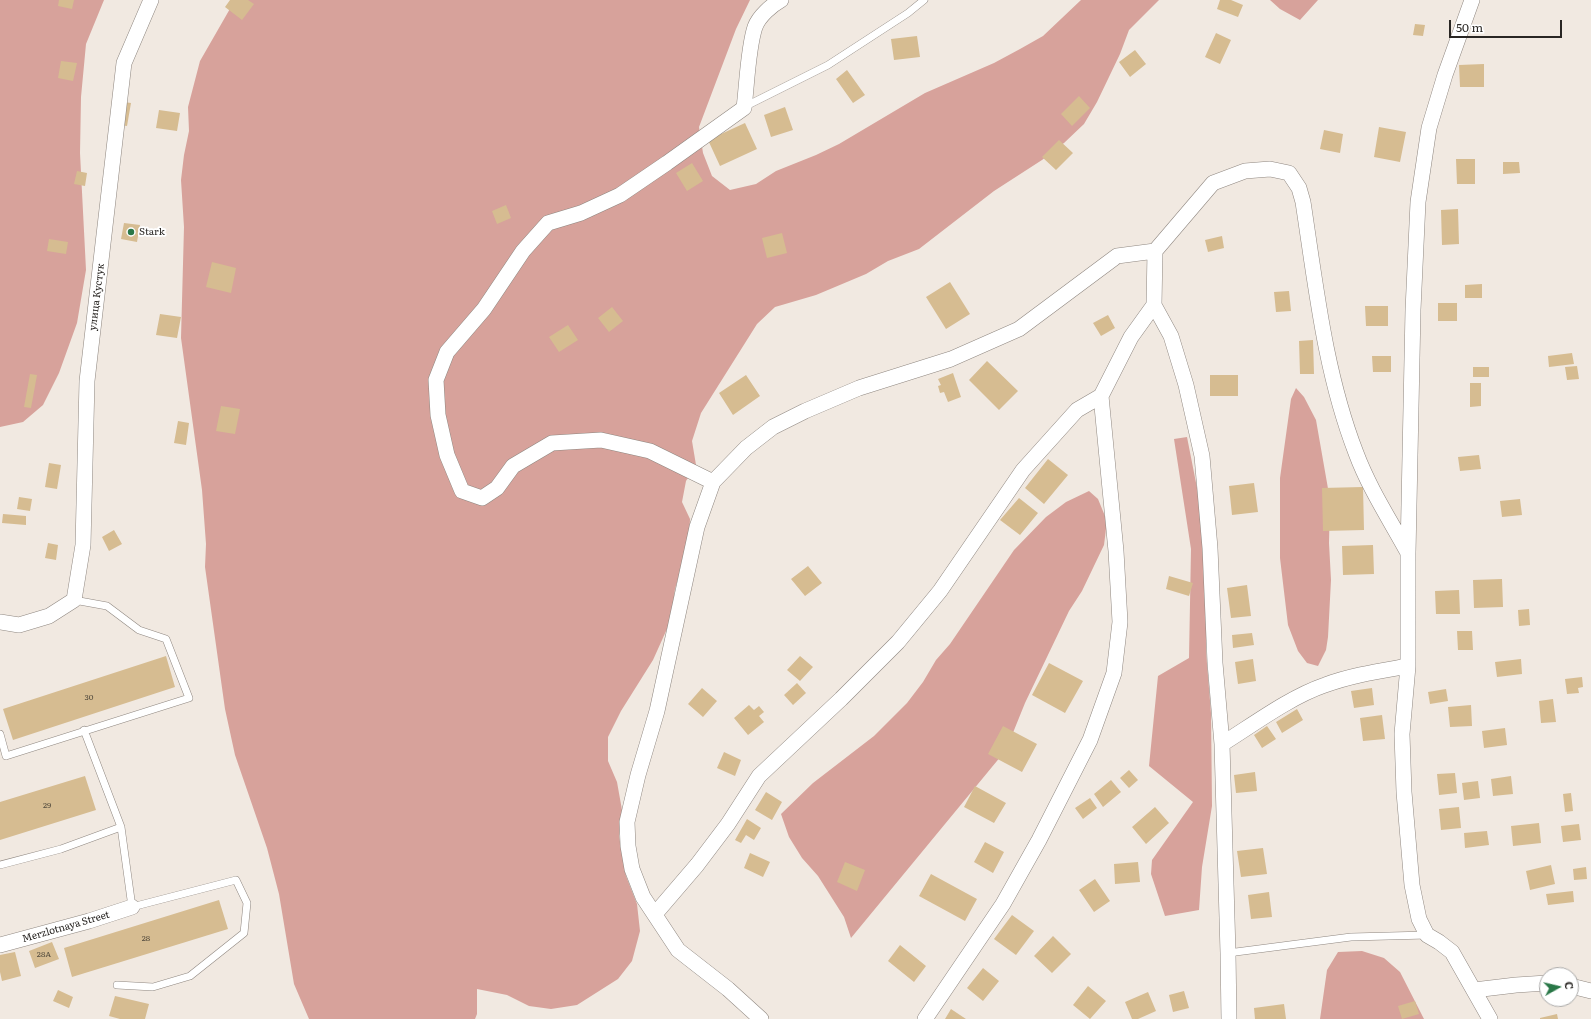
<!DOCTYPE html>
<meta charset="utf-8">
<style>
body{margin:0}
#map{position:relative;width:1591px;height:1019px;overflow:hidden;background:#f1e9e1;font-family:Literata,serif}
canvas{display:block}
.north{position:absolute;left:1539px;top:967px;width:40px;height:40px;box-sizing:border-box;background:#fff;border:1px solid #a9a8a7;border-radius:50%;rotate:82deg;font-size:11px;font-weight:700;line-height:16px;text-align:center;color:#292623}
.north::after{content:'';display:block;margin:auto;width:14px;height:18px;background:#297747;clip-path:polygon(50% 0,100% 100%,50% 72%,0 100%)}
.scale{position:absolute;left:1449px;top:20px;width:113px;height:18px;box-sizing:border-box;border:2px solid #292623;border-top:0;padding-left:5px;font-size:12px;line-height:14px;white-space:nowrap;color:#292623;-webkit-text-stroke:3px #fff;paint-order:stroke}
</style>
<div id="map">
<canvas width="1591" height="1019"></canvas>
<div class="north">С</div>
<div class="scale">50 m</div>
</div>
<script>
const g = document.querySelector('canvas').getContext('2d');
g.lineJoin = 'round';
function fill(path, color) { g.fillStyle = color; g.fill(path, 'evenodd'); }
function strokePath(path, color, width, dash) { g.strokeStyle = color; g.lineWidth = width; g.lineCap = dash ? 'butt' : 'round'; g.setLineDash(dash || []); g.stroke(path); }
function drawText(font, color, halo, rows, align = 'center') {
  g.font = font + ' Literata,serif'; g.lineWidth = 3.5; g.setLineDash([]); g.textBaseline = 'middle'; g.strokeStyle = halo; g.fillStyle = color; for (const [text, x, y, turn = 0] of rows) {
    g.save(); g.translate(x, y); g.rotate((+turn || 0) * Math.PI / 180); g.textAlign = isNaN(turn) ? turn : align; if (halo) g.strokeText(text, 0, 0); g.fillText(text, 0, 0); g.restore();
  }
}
fill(new Path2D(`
 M 0,0 L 104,0 L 86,44 L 81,97 L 80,153 L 86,270 L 77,323 L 59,373 L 43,405 L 23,422 L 0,427 Z
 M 237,0 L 750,0 L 736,29 L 699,127 L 703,153 L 712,176 L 730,190 L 756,184 L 776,171 L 816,155 L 839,144 L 925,93 L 994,63 L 1020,49 L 1043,36 L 1081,0 L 1159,0 L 1129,30 L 1120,54 L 1097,102 L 1084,124 L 1064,143 L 1042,160 L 994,191 L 919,249 L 888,261 L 866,274 L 816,295 L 775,307 L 757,324 L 701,413 L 692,441 L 696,465 L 686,481 L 682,502 L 690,519 L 689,542 L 675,589 L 671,620 L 653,660 L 621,711 L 608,737 L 608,761 L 617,782 L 622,810 L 619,836 L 626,876 L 637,904 L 640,931 L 632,961 L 618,979 L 577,1005 L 551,1009 L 529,1006 L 507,995 L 477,989 L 477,1014 L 475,1019 L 309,1019 L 294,984 L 279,894 L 267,848 L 235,755 L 225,709 L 205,567 L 206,544 L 202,490 L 181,338 L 184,227 L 181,180 L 184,155 L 189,131 L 188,107 L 200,61 L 231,7 Z
 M 1270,0 L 1318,0 L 1300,20 L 1280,9 Z
 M 1296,388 L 1304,397 L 1316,420 L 1330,500 L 1329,543 L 1331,580 L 1328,637 L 1326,650 L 1318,666 L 1307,663 L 1298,651 L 1288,625 L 1280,558 L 1280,478 L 1291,399 Z
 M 1187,437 L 1199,498 L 1206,555 L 1206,651 L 1211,713 L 1212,806 L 1202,867 L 1199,910 L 1165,916 L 1151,874 L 1152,860 L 1193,802 L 1149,766 L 1158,676 L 1189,658 L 1191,549 L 1174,439 Z
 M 1089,491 L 1098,499 L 1107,521 L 1104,545 L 1082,591 L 1069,611 L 1025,703 L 1006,750 L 851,938 L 844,917 L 818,876 L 802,858 L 789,837 L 781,814 L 813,783 L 874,736 L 907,703 L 923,682 L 936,660 L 950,644 L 1014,550 L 1046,517 L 1066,502 Z
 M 1362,951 L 1384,958 L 1400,972 L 1424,1019 L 1320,1019 L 1327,970 L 1338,952 Z`), '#d7a29b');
fill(new Path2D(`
 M 59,0 L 74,0 L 72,9 L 58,6 Z
 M 230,0 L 248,0 L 254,4 L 242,20 L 225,7 Z
 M 1220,0 L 1231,0 L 1243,5 L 1238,17 L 1217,9 Z
 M 1415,24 L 1425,25 L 1423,36 L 1413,35 Z
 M 1216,33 L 1231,40 L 1220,64 L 1205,57 Z
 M 917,36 L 920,57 L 894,60 L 891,39 Z
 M 1135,50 L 1146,64 L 1130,77 L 1119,62 Z
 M 61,61 L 77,63 L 73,81 L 58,78 Z
 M 1484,64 L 1484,87 L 1460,87 L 1459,65 Z
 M 847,70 L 865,95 L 853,103 L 836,79 Z
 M 1079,96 L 1090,108 L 1072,126 L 1061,114 Z
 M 124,102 L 131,103 L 127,126 L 120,125 Z
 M 785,107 L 793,130 L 771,137 L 764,115 Z
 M 159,110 L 180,113 L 177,131 L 156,128 Z
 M 745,123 L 757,149 L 720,166 L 708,140 Z
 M 1379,127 L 1406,132 L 1400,162 L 1374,157 Z
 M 1324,130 L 1343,134 L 1340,153 L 1320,149 Z
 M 1059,140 L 1073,153 L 1056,170 L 1042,157 Z
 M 1456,159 L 1475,159 L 1475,184 L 1457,184 Z
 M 1503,162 L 1519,162 L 1520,173 L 1503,174 Z
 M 692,163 L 703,181 L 687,191 L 676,173 Z
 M 77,171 L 87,173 L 85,186 L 74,184 Z
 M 506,205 L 511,218 L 497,224 L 492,211 Z
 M 1458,209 L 1459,244 L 1442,245 L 1441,210 Z
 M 124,223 L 140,225 L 137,242 L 121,239 Z
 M 782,233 L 787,253 L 767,258 L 762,238 Z
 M 1222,236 L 1224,248 L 1208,252 L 1205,240 Z
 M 49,239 L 68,242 L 66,254 L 47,251 Z
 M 212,262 L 236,268 L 231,293 L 206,287 Z
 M 950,282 L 970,314 L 946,329 L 926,297 Z
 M 1482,284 L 1482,298 L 1465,298 L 1465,285 Z
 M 1289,291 L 1291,311 L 1276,312 L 1274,292 Z
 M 1438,303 L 1457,303 L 1457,321 L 1438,321 Z
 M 1365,306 L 1388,306 L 1388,326 L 1366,326 Z
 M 612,307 L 623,321 L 609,332 L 598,318 Z
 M 160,314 L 181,317 L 177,338 L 156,335 Z
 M 1108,315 L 1115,328 L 1101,336 L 1093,323 Z
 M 568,325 L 578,340 L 559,352 L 549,337 Z
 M 1313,340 L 1314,374 L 1300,374 L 1299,341 Z
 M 1572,353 L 1574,364 L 1549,367 L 1548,356 Z
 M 1372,356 L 1391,356 L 1391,372 L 1373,372 Z
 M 987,361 L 1018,391 L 999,410 L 969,380 Z
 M 1577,366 L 1579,379 L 1567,380 L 1565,367 Z
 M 1473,367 L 1489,367 L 1489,377 L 1473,377 Z
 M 953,373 L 961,397 L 948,402 L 944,392 L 940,393 L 938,386 L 941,385 L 938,379 Z
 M 30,374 L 37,375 L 31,408 L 24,407 Z
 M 746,375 L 760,396 L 733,415 L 719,393 Z
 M 1210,375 L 1238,375 L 1238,396 L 1210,396 Z
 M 1470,383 L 1481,383 L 1481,406 L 1470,407 Z
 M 221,406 L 240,409 L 235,434 L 216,431 Z
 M 178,421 L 189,423 L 186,445 L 174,443 Z
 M 1479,455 L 1481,469 L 1460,471 L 1458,457 Z
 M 1048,459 L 1068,475 L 1044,504 L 1025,488 Z
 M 49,463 L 61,465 L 57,489 L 45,487 Z
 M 1254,483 L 1258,512 L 1232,515 L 1229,486 Z
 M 1363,487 L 1364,530 L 1323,531 L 1322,488 Z
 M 19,497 L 32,499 L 30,511 L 17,509 Z
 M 1019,498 L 1038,513 L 1020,535 L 1000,520 Z
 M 1520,499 L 1522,515 L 1502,517 L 1500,501 Z
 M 3,514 L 26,516 L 26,525 L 2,523 Z
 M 114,530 L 122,544 L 109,551 L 102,537 Z
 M 48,543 L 58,545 L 56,560 L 45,558 Z
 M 1373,545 L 1374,574 L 1343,575 L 1342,546 Z
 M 808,566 L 822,583 L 805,596 L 791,579 Z
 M 1169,576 L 1193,583 L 1189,596 L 1166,589 Z
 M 1502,579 L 1503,607 L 1474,608 L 1473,580 Z
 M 1247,585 L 1251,616 L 1231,618 L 1227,588 Z
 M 1459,590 L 1460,614 L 1436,614 L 1435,591 Z
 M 1529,609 L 1530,625 L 1519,626 L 1518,610 Z
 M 1457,631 L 1472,631 L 1473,650 L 1458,650 Z
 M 1252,633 L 1254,645 L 1233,648 L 1232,635 Z
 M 166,656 L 175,687 L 13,740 L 3,709 Z
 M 800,656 L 813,667 L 800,681 L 787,670 Z
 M 1253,659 L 1256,681 L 1238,684 L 1235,662 Z
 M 1521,659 L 1522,674 L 1497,677 L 1495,662 Z
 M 1049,663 L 1083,681 L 1065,713 L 1032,695 Z
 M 1582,677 L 1583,687 L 1578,688 L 1579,693 L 1567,694 L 1565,679 Z
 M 797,683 L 806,693 L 793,705 L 784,695 Z
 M 702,688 L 717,701 L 703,717 L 688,704 Z
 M 1372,688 L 1374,705 L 1354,708 L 1351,691 Z
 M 1446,689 L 1448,701 L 1430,704 L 1428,692 Z
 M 1553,699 L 1556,722 L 1541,723 L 1539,701 Z
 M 749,705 L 754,710 L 759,706 L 764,712 L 759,716 L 764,722 L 748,735 L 734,718 Z
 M 1471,705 L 1472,726 L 1450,727 L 1448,707 Z
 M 1297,709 L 1303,720 L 1282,733 L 1276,722 Z
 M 1382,715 L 1385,739 L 1363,741 L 1360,718 Z
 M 1003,726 L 1037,744 L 1022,772 L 988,754 Z
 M 1267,726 L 1276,739 L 1262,748 L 1254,735 Z
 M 1505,728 L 1507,745 L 1484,748 L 1482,731 Z
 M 724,752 L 741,760 L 735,776 L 717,768 Z
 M 1129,770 L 1138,780 L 1129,788 L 1120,778 Z
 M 1255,772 L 1257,791 L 1236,793 L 1234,775 Z
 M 1455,773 L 1457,793 L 1439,795 L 1437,774 Z
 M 85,776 L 96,810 L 0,840 L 0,802 Z
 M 1511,776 L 1513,794 L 1493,796 L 1491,779 Z
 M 1111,780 L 1121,792 L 1103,807 L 1094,794 Z
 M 1478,781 L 1480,798 L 1464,800 L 1462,783 Z
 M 975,786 L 1006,803 L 994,823 L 964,807 Z
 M 766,792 L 782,802 L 772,820 L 755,810 Z
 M 1571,793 L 1573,811 L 1565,812 L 1563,794 Z
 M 1090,798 L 1097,808 L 1083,819 L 1075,808 Z
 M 1155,807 L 1169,823 L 1146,844 L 1132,827 Z
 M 1459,807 L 1461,828 L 1441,830 L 1439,809 Z
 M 747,819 L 761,828 L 754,840 L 746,835 L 741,843 L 735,840 Z
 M 1539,823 L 1541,843 L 1513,846 L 1511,826 Z
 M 1579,824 L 1581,840 L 1563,842 L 1561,826 Z
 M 1487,831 L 1489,845 L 1465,848 L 1464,833 Z
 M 985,842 L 1004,852 L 993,873 L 974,862 Z
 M 1263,848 L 1267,874 L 1241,877 L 1237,851 Z
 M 750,853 L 770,862 L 763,877 L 744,868 Z
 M 845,862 L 865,870 L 857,891 L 837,882 Z
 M 1138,862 L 1140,882 L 1115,884 L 1114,864 Z
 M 1551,865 L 1555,884 L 1530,890 L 1526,871 Z
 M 1586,867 L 1587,879 L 1574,880 L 1573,869 Z
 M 931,874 L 977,899 L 965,921 L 919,896 Z
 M 1095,879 L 1110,901 L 1094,912 L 1079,890 Z
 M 1573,891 L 1574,902 L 1548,905 L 1546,894 Z
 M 1269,892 L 1272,917 L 1251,919 L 1248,895 Z
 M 219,900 L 228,929 L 72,977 L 64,948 Z
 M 1012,915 L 1034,931 L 1016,955 L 994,939 Z
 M 1053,936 L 1071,954 L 1052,973 L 1034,956 Z
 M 52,942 L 59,959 L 35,968 L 29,951 Z
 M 900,945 L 926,966 L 914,982 L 888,961 Z
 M 15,952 L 21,976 L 2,981 L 0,972 L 0,955 Z
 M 983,968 L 999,981 L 983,1001 L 967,988 Z
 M 1088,986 L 1106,1001 L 1090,1019 L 1073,1005 Z
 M 58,990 L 73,997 L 69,1008 L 53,1001 Z
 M 1184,991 L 1189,1008 L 1173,1012 L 1169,995 Z
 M 1148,992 L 1156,1011 L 1138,1019 L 1132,1019 L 1125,1002 Z
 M 115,996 L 149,1004 L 145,1019 L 120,1019 L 109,1016 Z
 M 1415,1001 L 1419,1014 L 1402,1019 L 1398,1006 Z
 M 1284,1004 L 1286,1019 L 1255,1019 L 1254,1008 Z
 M 951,1009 L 966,1019 L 945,1019 Z
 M 1557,1014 L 1558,1019 L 1540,1019 L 1540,1018 Z`), '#d6bc91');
const lane = new Path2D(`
 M 744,107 L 828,65 L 908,13 L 924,0
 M 84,730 L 121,827 L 132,907 L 236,880 L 247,903 L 244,933 L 190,976 L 153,987 L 117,985
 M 0,734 L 6,756 L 189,698 L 166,639 L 139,630 L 107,606 L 74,600
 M 0,865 L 61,849 L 121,827
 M 1228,953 L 1351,937 L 1427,935`);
const street = new Path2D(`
 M 1472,0 L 1445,75 L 1429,128 L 1418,202 L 1413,310 L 1408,553 L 1408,666 L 1402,734 L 1404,792 L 1412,885 L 1419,919 L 1427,935 L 1439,942 L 1452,952 L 1490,1019
 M 1155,251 L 1154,305 L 1171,336 L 1186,385 L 1202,456 L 1210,548 L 1215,663 L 1222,744 L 1228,953 L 1229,1019
 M 713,482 L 650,451 L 601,440 L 552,443 L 513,466 L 497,488 L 482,498 L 462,491 L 447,455 L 438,415 L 436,380 L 447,352 L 484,309 L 523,251 L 548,223 L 581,213 L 620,195 L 667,163 L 744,108 C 747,84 748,48 755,27 C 759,16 772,5 781,0
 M 0,622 L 19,625 L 49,616 L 74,600 L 83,545 L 87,381 L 124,63 L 151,0
 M 1222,744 C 1254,724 1290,697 1325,685 C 1352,675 1380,671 1408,666
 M 655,914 L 697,865 L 728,824 L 759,776 L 841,699 L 898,642 L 940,591 L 1023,470 L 1077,410 L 1101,396 L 1131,337 L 1154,305
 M 0,945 L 89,921 L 132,907
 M 1571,986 L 1591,991
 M 1474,990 L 1516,985 L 1547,983
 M 761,1019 L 728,989 L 678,950 L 643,897 L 632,869 L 628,846 L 627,822 L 638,775 L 657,711 L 697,527 L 713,482 L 746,448 L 773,427 L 805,411 L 859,388 L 951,359 L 1019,329 L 1117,256 L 1155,251 L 1213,183 L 1245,171 L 1270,169 L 1289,173 L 1299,188 L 1303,202 C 1316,287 1325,373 1356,453 C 1369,488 1390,520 1408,553
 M 925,1019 L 1003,904 L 1039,840 L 1090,740 L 1114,673 L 1120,622 L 1116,551 L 1101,396`);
strokePath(lane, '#8f8780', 8);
strokePath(street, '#8f8780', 16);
strokePath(lane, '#fff', 7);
strokePath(street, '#fff', 15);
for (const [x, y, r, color] of [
 [131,232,4,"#297747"]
]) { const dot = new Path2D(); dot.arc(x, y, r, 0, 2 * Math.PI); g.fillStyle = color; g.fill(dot); strokePath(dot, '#fff', 1.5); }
drawText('8px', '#544c3e', null, [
 ["30",89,698],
 ["29",47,806],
 ["28",146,939],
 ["28А",44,955]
]);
drawText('10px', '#292623', '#fff', [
 ["Stark",139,232]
], 'left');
drawText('10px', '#292623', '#fff', [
 ["улица Кустук",97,297,-83],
 ["Merzlotnaya Street",66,927,-16]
]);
</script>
